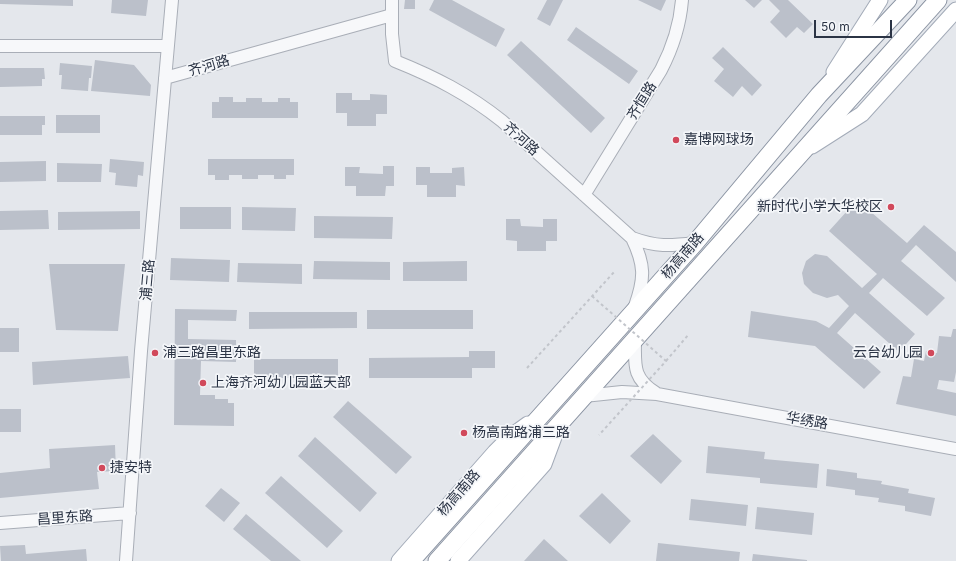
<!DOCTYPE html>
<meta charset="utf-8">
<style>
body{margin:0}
#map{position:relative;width:956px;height:561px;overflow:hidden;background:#e4e7ec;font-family:Inter,sans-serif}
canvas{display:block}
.scale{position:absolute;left:814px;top:20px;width:78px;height:18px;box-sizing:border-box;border:2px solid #2b3445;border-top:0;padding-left:5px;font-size:12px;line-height:14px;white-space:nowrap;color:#2b3445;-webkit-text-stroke:3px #f4f6f9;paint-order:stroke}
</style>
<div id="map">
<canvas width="956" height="561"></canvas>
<div class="scale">50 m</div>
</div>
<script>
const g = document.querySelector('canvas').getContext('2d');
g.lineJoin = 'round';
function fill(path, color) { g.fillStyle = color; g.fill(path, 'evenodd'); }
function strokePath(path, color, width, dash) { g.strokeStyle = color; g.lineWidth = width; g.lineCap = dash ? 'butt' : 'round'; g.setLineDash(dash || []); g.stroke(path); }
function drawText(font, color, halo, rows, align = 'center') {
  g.font = font + ' Inter,"Noto Sans SC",sans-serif'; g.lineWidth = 3.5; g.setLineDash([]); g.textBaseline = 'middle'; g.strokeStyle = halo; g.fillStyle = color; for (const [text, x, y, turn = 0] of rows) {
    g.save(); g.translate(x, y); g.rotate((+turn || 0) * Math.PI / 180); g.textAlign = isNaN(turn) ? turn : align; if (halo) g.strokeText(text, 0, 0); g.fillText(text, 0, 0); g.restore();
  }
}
fill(new Path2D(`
 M 0,0 L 73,0 L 73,6 L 0,4 Z
 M 112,0 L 148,0 L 146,16 L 111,13 Z
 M 405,0 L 415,0 L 415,9 L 404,9 Z
 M 434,0 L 452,0 L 505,29 L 496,47 L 429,10 Z
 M 547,0 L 563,0 L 550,26 L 537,19 Z
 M 638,0 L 666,0 L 661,11 Z
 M 745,0 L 762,0 L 754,8 Z
 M 769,0 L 788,0 L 813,24 L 804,33 L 797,27 L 786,38 L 770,22 L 780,11 Z
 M 576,27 L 638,71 L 629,84 L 567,40 Z
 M 521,41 L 605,118 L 591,133 L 507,55 Z
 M 723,47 L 762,85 L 752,96 L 742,86 L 733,97 L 714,81 L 724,69 L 712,58 Z
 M 95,60 L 134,65 L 151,85 L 150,96 L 91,91 Z
 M 60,63 L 92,66 L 91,78 L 89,78 L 88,91 L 61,89 L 62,75 L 59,75 Z
 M 0,68 L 44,68 L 45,79 L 42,79 L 42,86 L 0,87 Z
 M 336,93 L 352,93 L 352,100 L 370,100 L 370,94 L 387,95 L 387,114 L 376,114 L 376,126 L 347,126 L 347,113 L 336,113 Z
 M 219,97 L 233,97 L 233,102 L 246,102 L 246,98 L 262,98 L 262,102 L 278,102 L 278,98 L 290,98 L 290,102 L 298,102 L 298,118 L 212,118 L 212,102 L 219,102 Z
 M 56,115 L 100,115 L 100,133 L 56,133 Z
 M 0,116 L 45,116 L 45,125 L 42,125 L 42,135 L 0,135 Z
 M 110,159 L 144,162 L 143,176 L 138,175 L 137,187 L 115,185 L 116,173 L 109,172 Z
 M 208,159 L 294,159 L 294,175 L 286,175 L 286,179 L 274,179 L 274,175 L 258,175 L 258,179 L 242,179 L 242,175 L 229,175 L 229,180 L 215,180 L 215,175 L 208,175 Z
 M 46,161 L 46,181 L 0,182 L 0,162 Z
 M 57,163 L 102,164 L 101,182 L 57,182 Z
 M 383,166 L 394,166 L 394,186 L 386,186 L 385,196 L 356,196 L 356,186 L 345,186 L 345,167 L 360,167 L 359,173 L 383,174 Z
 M 416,167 L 430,167 L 430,173 L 452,173 L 452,168 L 464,167 L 465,186 L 456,185 L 456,197 L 427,197 L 427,185 L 416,185 Z
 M 857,200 L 907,243 L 924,225 L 956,252 L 956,282 L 916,245 L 901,261 L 945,298 L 927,316 L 883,278 L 869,293 L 915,334 L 899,352 L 855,313 L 837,333 L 881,372 L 864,389 L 815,346 L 748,337 L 751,311 L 816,321 L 829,328 L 849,306 L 838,295 L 827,298 L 813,293 L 804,284 L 802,273 L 806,261 L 815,254 L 827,256 L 862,288 L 877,274 L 829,231 Z
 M 180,207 L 231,207 L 231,229 L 180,229 Z
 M 242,207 L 296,208 L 295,231 L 242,230 Z
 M 48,210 L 49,229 L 0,230 L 0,211 Z
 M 140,211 L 140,229 L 58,230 L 58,212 Z
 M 314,216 L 393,217 L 392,239 L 314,238 Z
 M 506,219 L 520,219 L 521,226 L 543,227 L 543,219 L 557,219 L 557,241 L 546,241 L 546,251 L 517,251 L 517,241 L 506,240 Z
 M 171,258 L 230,260 L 229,282 L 170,280 Z
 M 314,261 L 390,262 L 390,280 L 313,279 Z
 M 467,261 L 467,281 L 403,281 L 403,262 Z
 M 238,263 L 302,264 L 302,284 L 237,282 Z
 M 49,264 L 125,264 L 118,331 L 56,330 Z
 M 175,309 L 237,310 L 236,321 L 188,320 L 188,339 L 236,340 L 236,362 L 201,361 L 200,395 L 215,395 L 215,399 L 228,399 L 228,403 L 234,403 L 234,426 L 174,425 Z
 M 367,310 L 473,310 L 473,329 L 367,329 Z
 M 249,312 L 357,312 L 357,328 L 249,329 Z
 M 0,328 L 19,328 L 19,352 L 0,352 Z
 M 953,329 L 956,329 L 956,372 L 954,382 L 939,380 L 937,389 L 956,393 L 956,416 L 896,404 L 903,376 L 911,377 L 914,359 L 924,361 L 926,351 L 937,353 L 939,336 L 951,337 Z
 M 469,351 L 495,351 L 495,368 L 472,368 L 472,378 L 369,378 L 369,358 L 469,357 Z
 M 128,356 L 130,378 L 33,385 L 32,362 Z
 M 254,359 L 338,359 L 338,378 L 254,378 Z
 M 348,401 L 412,457 L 396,474 L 333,417 Z
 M 0,409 L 21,409 L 21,432 L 0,432 Z
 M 653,434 L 682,461 L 661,484 L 630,456 Z
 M 315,437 L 377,493 L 360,512 L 298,456 Z
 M 115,445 L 116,471 L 97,472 L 99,489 L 0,498 L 0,473 L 50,468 L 49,449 Z
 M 708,446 L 765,452 L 764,459 L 819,464 L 817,488 L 760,483 L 760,478 L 706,473 Z
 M 827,469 L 857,473 L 857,478 L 882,481 L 881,484 L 909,489 L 908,493 L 935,498 L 931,516 L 905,511 L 905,506 L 878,502 L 879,498 L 855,495 L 855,490 L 826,486 Z
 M 281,476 L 343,531 L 327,548 L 265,493 Z
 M 221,488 L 240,503 L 224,522 L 205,506 Z
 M 602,493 L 631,521 L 610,544 L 579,516 Z
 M 691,499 L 748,505 L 746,526 L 689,520 Z
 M 757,507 L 814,513 L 812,535 L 755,529 Z
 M 246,514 L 301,561 L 271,561 L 233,529 Z
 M 544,539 L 568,561 L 524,561 Z
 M 658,543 L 740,552 L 739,561 L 656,561 Z
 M 25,545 L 26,554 L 86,549 L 87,561 L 1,561 L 0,546 Z
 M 753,554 L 807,560 L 807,561 L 752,561 Z`), '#bbc0ca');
const minor = new Path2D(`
 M 392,0 L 392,34 L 395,61 C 435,77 468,94 502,121 L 632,238 C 657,247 669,246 695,243
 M 0,46 L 168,46
 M 165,78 L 392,15
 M 584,195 L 661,70 C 673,47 680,25 682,0
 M 632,238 C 645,265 645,278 635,306
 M 635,340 C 635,365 632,378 656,393
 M 584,396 L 622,392 L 657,394 L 956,449
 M 0,523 L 130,513
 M 126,561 L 141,351 L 172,0`);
const major = new Path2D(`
 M 834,72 L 880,0
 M 812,146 L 862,114 L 956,10
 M 399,561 L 495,452 L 510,437 L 528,424
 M 458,561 L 544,464 L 557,429`);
const highway = new Path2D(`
 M 411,561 L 695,243 L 819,95 L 908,0
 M 437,561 L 938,0`);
strokePath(minor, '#a9aeb7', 14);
strokePath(major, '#a3abb8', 17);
strokePath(highway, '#8b94a3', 19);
strokePath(new Path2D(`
 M 666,361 L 689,334
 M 527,368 L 615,271`), '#c2c5cb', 2, [3, 3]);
strokePath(minor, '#f7f8fa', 12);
strokePath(major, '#fff', 15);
strokePath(highway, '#fff', 17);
strokePath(new Path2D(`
 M 592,296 L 666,361 L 599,435`), '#c2c5cb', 2, [3, 3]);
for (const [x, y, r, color] of [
 [676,140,4,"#d1495b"],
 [891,207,4,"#d1495b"],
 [155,353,4,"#d1495b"],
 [931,353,4,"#d1495b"],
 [203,383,4,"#d1495b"],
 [464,433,4,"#d1495b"],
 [102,468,4,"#d1495b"]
]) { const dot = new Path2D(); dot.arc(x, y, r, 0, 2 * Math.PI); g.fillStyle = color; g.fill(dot); strokePath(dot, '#f4f6f9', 1.5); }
drawText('14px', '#2b3445', '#f4f6f9', [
 ["齐河路",209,66,-16],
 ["齐恒路",642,101,-58],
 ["齐河路",521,139,42],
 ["杨高南路",683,256,-49],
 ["浦三路",148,280,-85],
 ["华绣路",807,421,10],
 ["杨高南路",459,493,-49],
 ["昌里东路",65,518,-4]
]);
drawText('14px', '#2b3445', '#f4f6f9', [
 ["嘉博网球场",684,140],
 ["新时代小学大华校区",883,207,"right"],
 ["浦三路昌里东路",163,353],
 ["云台幼儿园",923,353,"right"],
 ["上海齐河幼儿园蓝天部",211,383],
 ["杨高南路浦三路",472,433],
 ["捷安特",110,468]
], 'left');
</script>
